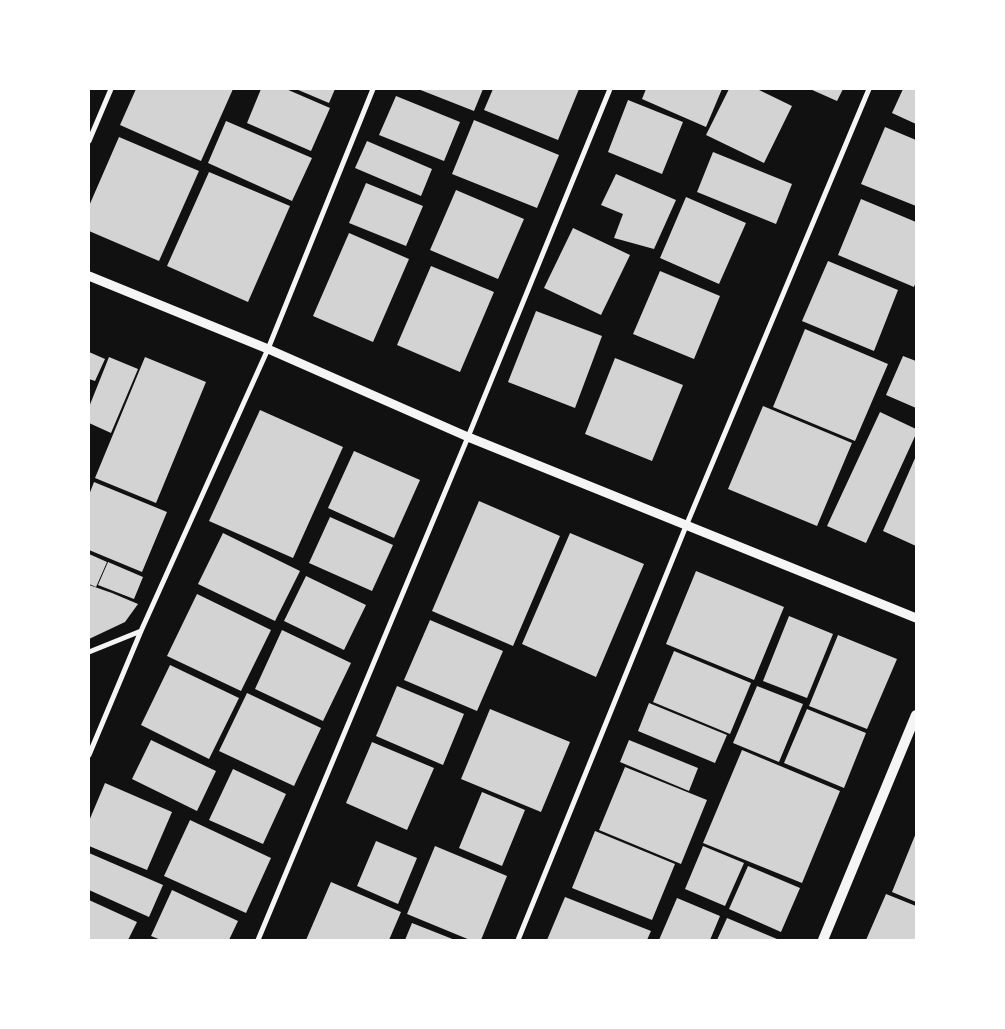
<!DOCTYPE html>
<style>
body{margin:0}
#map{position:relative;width:1005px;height:1029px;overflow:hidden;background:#111;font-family:Karla,sans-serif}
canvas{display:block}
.frame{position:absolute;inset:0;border:90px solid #fff;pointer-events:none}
</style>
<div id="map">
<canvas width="1005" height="1029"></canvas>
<div class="frame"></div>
</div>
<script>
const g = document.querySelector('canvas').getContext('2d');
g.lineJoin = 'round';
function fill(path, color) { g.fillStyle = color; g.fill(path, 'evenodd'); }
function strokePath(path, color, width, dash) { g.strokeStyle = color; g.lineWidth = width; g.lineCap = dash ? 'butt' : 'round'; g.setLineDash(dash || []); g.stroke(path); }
fill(new Path2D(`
 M 136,89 L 233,89 L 201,161 L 120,125 Z
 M 261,89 L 286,89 L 330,108 L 311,151 L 247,123 Z
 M 296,89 L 335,89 L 329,103 Z
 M 418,89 L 483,89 L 474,111 Z
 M 493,89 L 579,89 L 558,140 L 484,110 Z
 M 646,89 L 722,89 L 706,127 L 642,99 Z
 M 729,89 L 757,89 L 792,106 L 764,163 L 706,135 Z
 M 810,89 L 843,89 L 837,101 Z
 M 903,89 L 916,89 L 916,124 L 892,113 Z
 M 396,96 L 460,122 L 444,161 L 379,135 Z
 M 628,100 L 683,122 L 662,174 L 608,152 Z
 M 474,120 L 559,155 L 537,208 L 452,174 Z
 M 226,121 L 312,158 L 292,201 L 208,163 Z
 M 885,127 L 916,140 L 916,206 L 861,184 Z
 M 119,137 L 199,171 L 159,261 L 89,231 L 89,206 Z
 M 367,141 L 432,169 L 421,196 L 355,168 Z
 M 713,152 L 792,184 L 776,224 L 697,192 Z
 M 209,172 L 290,206 L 248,302 L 167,266 Z
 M 616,174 L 676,200 L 654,249 L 614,238 L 623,214 L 601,205 Z
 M 366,183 L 423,206 L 406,246 L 349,223 Z
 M 456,190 L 524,219 L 498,279 L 430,250 Z
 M 686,197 L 746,223 L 719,284 L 660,258 Z
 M 861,199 L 916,222 L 916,281 L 914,287 L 838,255 Z
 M 573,228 L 630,255 L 601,315 L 544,288 Z
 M 349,233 L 409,259 L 373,342 L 313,316 Z
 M 828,261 L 898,290 L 874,351 L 802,321 Z
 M 431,266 L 494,292 L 460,372 L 397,345 Z
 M 660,271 L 720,296 L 694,359 L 633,334 Z
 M 536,311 L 602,336 L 575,408 L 508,382 Z
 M 805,329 L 888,364 L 855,441 L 773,407 Z
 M 89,352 L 105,359 L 95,381 L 89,379 Z
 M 903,356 L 916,361 L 916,408 L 886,395 Z
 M 109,357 L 138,369 L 111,433 L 89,423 L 89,407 Z
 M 145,357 L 206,382 L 156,503 L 95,478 Z
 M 615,358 L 683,385 L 652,461 L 585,434 Z
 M 763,406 L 852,443 L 817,526 L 728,489 Z
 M 260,410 L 343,447 L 293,558 L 209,521 Z
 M 880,412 L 916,429 L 916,434 L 866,543 L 827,526 Z
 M 354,451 L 420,480 L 394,538 L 328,508 Z
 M 916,456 L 916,546 L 883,531 Z
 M 94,482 L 167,512 L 142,572 L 89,550 L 89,495 Z
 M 479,501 L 560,536 L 513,646 L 432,611 Z
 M 330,517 L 393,545 L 372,591 L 309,563 Z
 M 223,533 L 300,571 L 275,621 L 198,584 Z
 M 570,533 L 644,564 L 596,677 L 522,644 Z
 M 89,554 L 107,562 L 96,587 L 89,584 Z
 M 108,562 L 143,577 L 134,599 L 98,585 Z
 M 696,571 L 784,607 L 754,680 L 666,644 Z
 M 306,576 L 366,605 L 344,650 L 284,621 Z
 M 89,585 L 112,593 L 138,604 L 125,622 L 89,639 Z
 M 197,594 L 271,630 L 241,691 L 167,656 Z
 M 789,616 L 833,634 L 807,698 L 763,681 Z
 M 430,620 L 503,651 L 477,711 L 404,680 Z
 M 282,630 L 351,663 L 323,721 L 255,689 Z
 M 838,635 L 897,659 L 867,729 L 809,706 Z
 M 674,651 L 751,683 L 730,734 L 653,702 Z
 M 170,665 L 239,698 L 209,759 L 141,725 Z
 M 397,686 L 464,714 L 443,765 L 376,736 Z
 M 757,686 L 803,704 L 779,762 L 733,743 Z
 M 247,693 L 321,728 L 294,786 L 219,751 Z
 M 649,703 L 727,735 L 715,763 L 638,731 Z
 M 490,709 L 570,742 L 541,812 L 461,779 Z
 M 807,709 L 866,733 L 844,788 L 784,763 Z
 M 151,740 L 216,771 L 197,811 L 132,779 Z
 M 629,740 L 698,768 L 689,791 L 620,762 Z
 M 372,742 L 434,768 L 407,830 L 346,803 Z
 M 742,750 L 840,791 L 802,883 L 703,843 Z
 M 625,767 L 707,800 L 681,864 L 599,830 Z
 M 233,769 L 286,794 L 263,844 L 209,820 Z
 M 105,783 L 172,812 L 147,870 L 89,846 L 89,821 Z
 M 482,792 L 525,810 L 502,866 L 459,848 Z
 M 190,820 L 271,858 L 246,913 L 164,876 Z
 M 595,831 L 675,864 L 652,920 L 572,888 Z
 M 916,833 L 916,902 L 892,892 Z
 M 376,841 L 417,858 L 398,904 L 357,886 Z
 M 435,846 L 507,876 L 481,940 L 470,940 L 407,914 Z
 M 703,846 L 744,863 L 725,906 L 685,889 Z
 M 89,853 L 163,885 L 149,917 L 89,890 Z
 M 748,866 L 800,888 L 781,932 L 729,909 Z
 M 331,882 L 401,912 L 389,940 L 306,940 Z
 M 172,890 L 238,921 L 229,940 L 161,940 L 151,936 Z
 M 886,894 L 916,906 L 916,940 L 866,940 Z
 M 565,897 L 651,931 L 647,940 L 547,940 Z
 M 677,898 L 720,916 L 710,940 L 659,940 Z
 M 89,900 L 137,922 L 128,940 L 89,940 Z
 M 727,918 L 777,939 L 777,940 L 717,940 Z
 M 412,923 L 455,940 L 405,940 Z`), '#d3d3d3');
strokePath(new Path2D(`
 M 89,141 L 111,89
 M 89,652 L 141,631
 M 89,755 L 141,631 L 268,349 L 373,89
 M 258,940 L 468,437 L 610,89
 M 518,940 L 686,526 L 869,89`), '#f5f5f5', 5);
strokePath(new Path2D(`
 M 89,276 L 268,349 L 468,437 L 916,618`), '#f5f5f5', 9);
strokePath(new Path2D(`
 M 823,940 L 916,715`), '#f5f5f5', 10);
</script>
